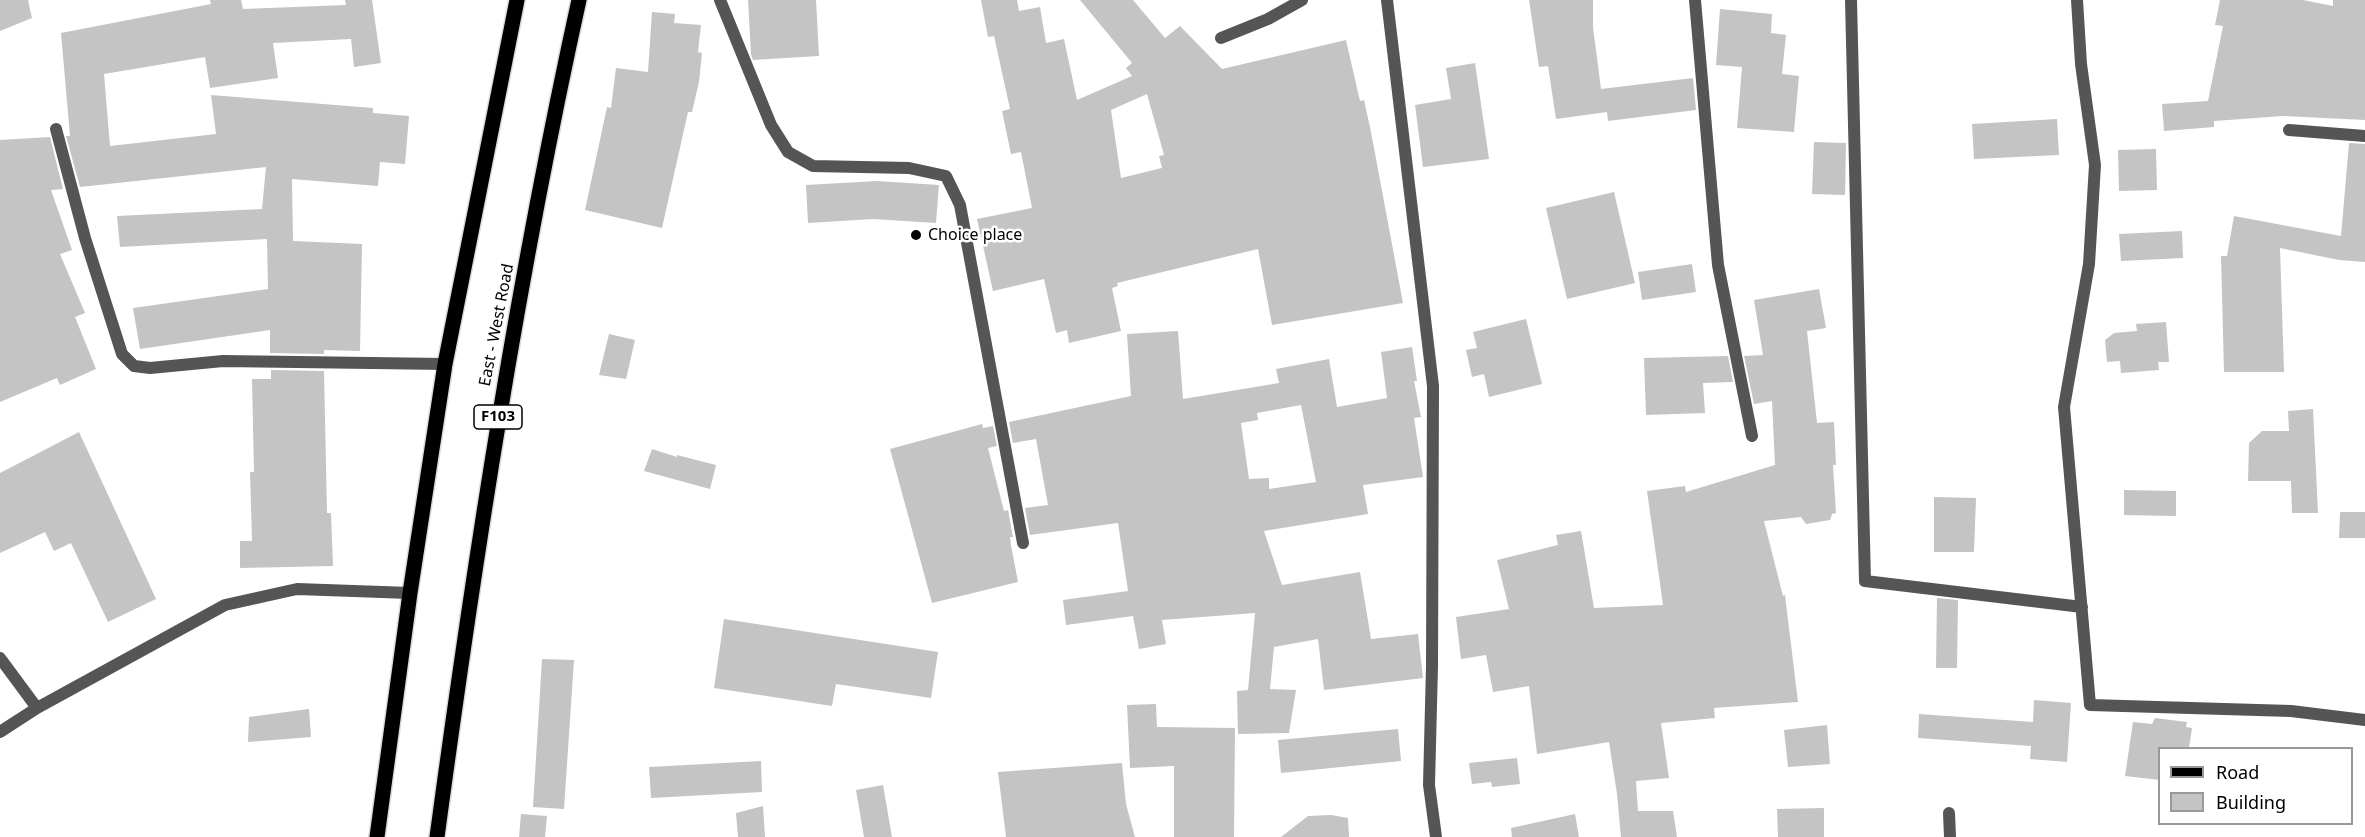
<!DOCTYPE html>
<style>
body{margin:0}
#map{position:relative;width:2365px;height:837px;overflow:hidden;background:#fff;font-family:"Noto Sans",sans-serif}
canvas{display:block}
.legend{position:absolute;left:2158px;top:747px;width:195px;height:78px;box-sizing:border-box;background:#fff;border:2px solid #999;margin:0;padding:8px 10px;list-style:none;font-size:18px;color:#000}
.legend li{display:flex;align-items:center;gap:12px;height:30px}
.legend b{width:30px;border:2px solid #999}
</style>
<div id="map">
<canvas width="2365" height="837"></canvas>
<ul class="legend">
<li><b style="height:8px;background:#000"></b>Road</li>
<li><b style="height:16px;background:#c4c4c4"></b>Building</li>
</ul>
</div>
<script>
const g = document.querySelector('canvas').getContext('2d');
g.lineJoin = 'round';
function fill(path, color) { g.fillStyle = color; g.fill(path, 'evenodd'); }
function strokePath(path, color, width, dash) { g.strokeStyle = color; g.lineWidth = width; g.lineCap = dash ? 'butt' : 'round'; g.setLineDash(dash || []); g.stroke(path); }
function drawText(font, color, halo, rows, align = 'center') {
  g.font = font + ' "Noto Sans",sans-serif'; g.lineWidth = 5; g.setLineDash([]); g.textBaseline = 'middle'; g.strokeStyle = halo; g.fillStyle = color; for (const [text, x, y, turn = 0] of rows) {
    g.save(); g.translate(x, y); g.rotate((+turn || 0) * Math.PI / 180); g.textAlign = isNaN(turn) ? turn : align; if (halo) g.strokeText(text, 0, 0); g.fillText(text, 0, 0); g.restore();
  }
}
fill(new Path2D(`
 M 0,0 L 28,0 L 32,18 L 0,31 Z
 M 210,0 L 241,0 L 243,9 L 346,5 L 345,0 L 372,0 L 381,63 L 354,67 L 351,39 L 273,43 L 278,78 L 210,88 L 205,57 L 104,74 L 110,146 L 216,134 L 211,95 L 373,108 L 373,113 L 409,116 L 405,164 L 380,162 L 378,186 L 292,179 L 293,241 L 362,244 L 360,351 L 324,350 L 324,354 L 270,353 L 270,330 L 140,349 L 133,308 L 268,289 L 267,239 L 120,247 L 117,216 L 262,209 L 266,167 L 80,187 L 66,136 L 70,136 L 61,33 L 211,4 Z
 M 748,0 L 816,0 L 819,56 L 753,60 L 751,54 Z
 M 981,0 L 1017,0 L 1019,11 L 1040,7 L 1046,43 L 1064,39 L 1077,100 L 1132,76 L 1126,68 L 1132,63 L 1080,0 L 1133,0 L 1165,38 L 1180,26 L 1222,69 L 1346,40 L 1360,101 L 1364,100 L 1371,132 L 1403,303 L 1272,325 L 1258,249 L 1117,283 L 1118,286 L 1112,288 L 1121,331 L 1069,343 L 1067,330 L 1056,333 L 1044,279 L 993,291 L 977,219 L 1032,208 L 1021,152 L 1011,154 L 1002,111 L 1010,109 L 994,36 L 988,37 ZM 1147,94 L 1164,155 L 1159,156 L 1162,168 L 1121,178 L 1111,110 Z
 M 1529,0 L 1593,0 L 1593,27 L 1601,89 L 1693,78 L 1696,110 L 1608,121 L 1607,112 L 1556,119 L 1548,66 L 1539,67 Z
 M 2220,0 L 2303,0 L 2333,6 L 2333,0 L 2365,0 L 2365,120 L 2283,116 L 2214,121 L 2214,127 L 2164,131 L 2162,104 L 2208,101 L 2223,26 L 2215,25 Z
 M 1720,9 L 1772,14 L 1771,33 L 1786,35 L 1782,74 L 1799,76 L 1794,132 L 1737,128 L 1742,67 L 1716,65 Z
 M 652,12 L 675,14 L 674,23 L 701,25 L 698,52 L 702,53 L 699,82 L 692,112 L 688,112 L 662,228 L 585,210 L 607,107 L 611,108 L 616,68 L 648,72 Z
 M 1475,63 L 1489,159 L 1423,167 L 1415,105 L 1451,99 L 1446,68 Z
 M 2057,119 L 2059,155 L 1974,159 L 1972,124 Z
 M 50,137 L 63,189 L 51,190 L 72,250 L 60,254 L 85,313 L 75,317 L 96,369 L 60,385 L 57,378 L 0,402 L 0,140 Z
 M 1814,142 L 1846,143 L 1845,195 L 1812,194 Z
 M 2349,143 L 2365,144 L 2365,262 L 2339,260 L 2280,248 L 2284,372 L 2224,372 L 2221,256 L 2227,256 L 2234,216 L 2341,236 Z
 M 2156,149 L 2157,190 L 2119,191 L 2118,150 Z
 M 877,181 L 939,185 L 936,223 L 873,219 L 808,223 L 806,185 Z
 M 1614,192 L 1635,283 L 1567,299 L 1546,208 Z
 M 2182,231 L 2183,258 L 2121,261 L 2119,234 Z
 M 1692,264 L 1696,292 L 1642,300 L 1638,272 Z
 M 1819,289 L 1826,328 L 1807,331 L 1817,423 L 1834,422 L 1836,465 L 1833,465 L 1836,513 L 1832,514 L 1830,520 L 1806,524 L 1801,517 L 1764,521 L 1783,596 L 1785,595 L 1798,702 L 1714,708 L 1715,718 L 1661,723 L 1669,778 L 1636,781 L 1638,811 L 1673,811 L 1677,837 L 1621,837 L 1617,794 L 1609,742 L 1537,754 L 1529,686 L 1493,692 L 1486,655 L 1461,659 L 1456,617 L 1509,609 L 1497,560 L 1558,545 L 1556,535 L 1581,531 L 1594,608 L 1663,605 L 1647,491 L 1685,486 L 1686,492 L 1775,465 L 1772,401 L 1754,404 L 1744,356 L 1763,355 L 1754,300 Z
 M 1526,319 L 1542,384 L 1489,397 L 1484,374 L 1472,377 L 1466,350 L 1477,348 L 1473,332 Z
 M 2166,322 L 2169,362 L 2158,362 L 2159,370 L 2121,373 L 2120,361 L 2107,362 L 2105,340 L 2114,333 L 2137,331 L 2136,324 Z
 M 1178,331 L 1183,399 L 1279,383 L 1276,369 L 1329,359 L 1337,407 L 1387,398 L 1381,352 L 1412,347 L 1417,381 L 1414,381 L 1421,417 L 1414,418 L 1423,477 L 1363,485 L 1368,514 L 1264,531 L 1282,585 L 1360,572 L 1371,639 L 1418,634 L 1423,678 L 1324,690 L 1318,639 L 1274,647 L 1270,689 L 1296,690 L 1289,733 L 1238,734 L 1237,691 L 1248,690 L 1255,613 L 1162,620 L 1166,644 L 1139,649 L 1133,616 L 1066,625 L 1063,600 L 1128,591 L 1118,523 L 1030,535 L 1025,508 L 1048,505 L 1036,439 L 1013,443 L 1009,422 L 1131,396 L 1127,334 ZM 1301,405 L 1316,482 L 1269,489 L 1269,478 L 1249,479 L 1241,423 L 1258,420 L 1257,413 Z
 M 609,334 L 635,340 L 626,379 L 599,375 Z
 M 1728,356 L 1733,382 L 1703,383 L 1705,413 L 1646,415 L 1644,358 Z
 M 271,370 L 324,371 L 327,513 L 331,513 L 333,566 L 240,568 L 240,541 L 252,541 L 250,472 L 254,472 L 252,379 L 271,379 Z
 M 2313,409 L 2318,513 L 2292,513 L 2291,481 L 2248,481 L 2249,443 L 2262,431 L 2289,431 L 2288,411 Z
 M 982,424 L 983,428 L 993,426 L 997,446 L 988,448 L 1004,511 L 1008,510 L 1013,537 L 1010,537 L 1011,545 L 1018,582 L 932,603 L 890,449 Z
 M 79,432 L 156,599 L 108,622 L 71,543 L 54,551 L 45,532 L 0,553 L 0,473 Z
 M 652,449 L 677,457 L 677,455 L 716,465 L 710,489 L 644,471 Z
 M 2124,490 L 2176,491 L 2176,516 L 2124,515 Z
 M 1934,497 L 1976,498 L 1974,552 L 1934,552 Z
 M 2340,512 L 2365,512 L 2365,538 L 2339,538 Z
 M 1937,598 L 1958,600 L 1957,668 L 1936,668 Z
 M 724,619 L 938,652 L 931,698 L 836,684 L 832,706 L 714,688 Z
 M 542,659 L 574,660 L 564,809 L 533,807 Z
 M 2034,700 L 2071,703 L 2067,762 L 2030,759 L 2031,746 L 1918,738 L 1919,714 L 2033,722 Z
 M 1156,704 L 1157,727 L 1235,728 L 1234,837 L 1174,837 L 1174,766 L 1130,768 L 1127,705 Z
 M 309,709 L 311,737 L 248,742 L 249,717 Z
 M 2155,718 L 2187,722 L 2186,727 L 2192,728 L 2189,748 L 2160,748 L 2160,780 L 2125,776 L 2133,722 L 2152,724 Z
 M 1827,725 L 1830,764 L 1788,767 L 1784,730 Z
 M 1398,729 L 1401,761 L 1281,773 L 1278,740 Z
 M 1517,758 L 1520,784 L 1492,787 L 1491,782 L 1472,784 L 1469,763 Z
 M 761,761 L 762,792 L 651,798 L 649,767 Z
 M 1122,763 L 1126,804 L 1135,837 L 1006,837 L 998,772 Z
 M 883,785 L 892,837 L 864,837 L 856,790 Z
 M 763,806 L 765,837 L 738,837 L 736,813 Z
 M 1824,808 L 1824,837 L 1778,837 L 1777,809 Z
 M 521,814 L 547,816 L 545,837 L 519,837 Z
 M 1575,814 L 1579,837 L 1512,837 L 1511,828 Z
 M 1331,815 L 1348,818 L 1349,837 L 1281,837 L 1308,816 Z`), '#c4c4c4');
const primary = new Path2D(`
 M 377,837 L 410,593 L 445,364 L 517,0
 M 437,837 C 475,556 518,277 579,0`);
strokePath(primary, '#dbdbdb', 18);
strokePath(new Path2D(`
 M 720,0 L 771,125 L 788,152 L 813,166 L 909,168 L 946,176 L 960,205 L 1023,543
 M 1387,0 L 1433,386 L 1432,666 L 1429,785 L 1436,837
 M 1695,0 L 1718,265 L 1752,436
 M 1851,0 L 1865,581 L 2082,607
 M 2077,0 L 2081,64 L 2095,165 L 2089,264 L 2064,407 L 2090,705 L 2291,711 L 2365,720
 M 1221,38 L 1268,19 L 1302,0
 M 56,129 L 85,238 L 122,354 L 134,366 L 150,368 L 223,361 L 445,364
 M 2289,130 L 2365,136
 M 0,658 L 37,708
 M 0,732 L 37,708 L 225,605 L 297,589 L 410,593
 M 1949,813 L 1950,837`), '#555', 12);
strokePath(primary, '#000', 15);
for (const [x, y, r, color] of [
 [916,235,6,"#000"]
]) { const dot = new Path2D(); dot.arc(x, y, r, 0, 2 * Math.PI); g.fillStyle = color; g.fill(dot); strokePath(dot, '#fff', 2); }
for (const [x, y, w] of [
 [498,417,48]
]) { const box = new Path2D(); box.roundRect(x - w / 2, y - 12, w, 24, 4.5); g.fillStyle = '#fff'; g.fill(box); strokePath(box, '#000', 1.5); }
drawText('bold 15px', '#000', null, [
 ["F103",498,417]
]);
drawText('16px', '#000', '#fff', [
 ["Choice place",928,235]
], 'left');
drawText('16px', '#000', '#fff', [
 ["East - West Road",497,325,-79]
]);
</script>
